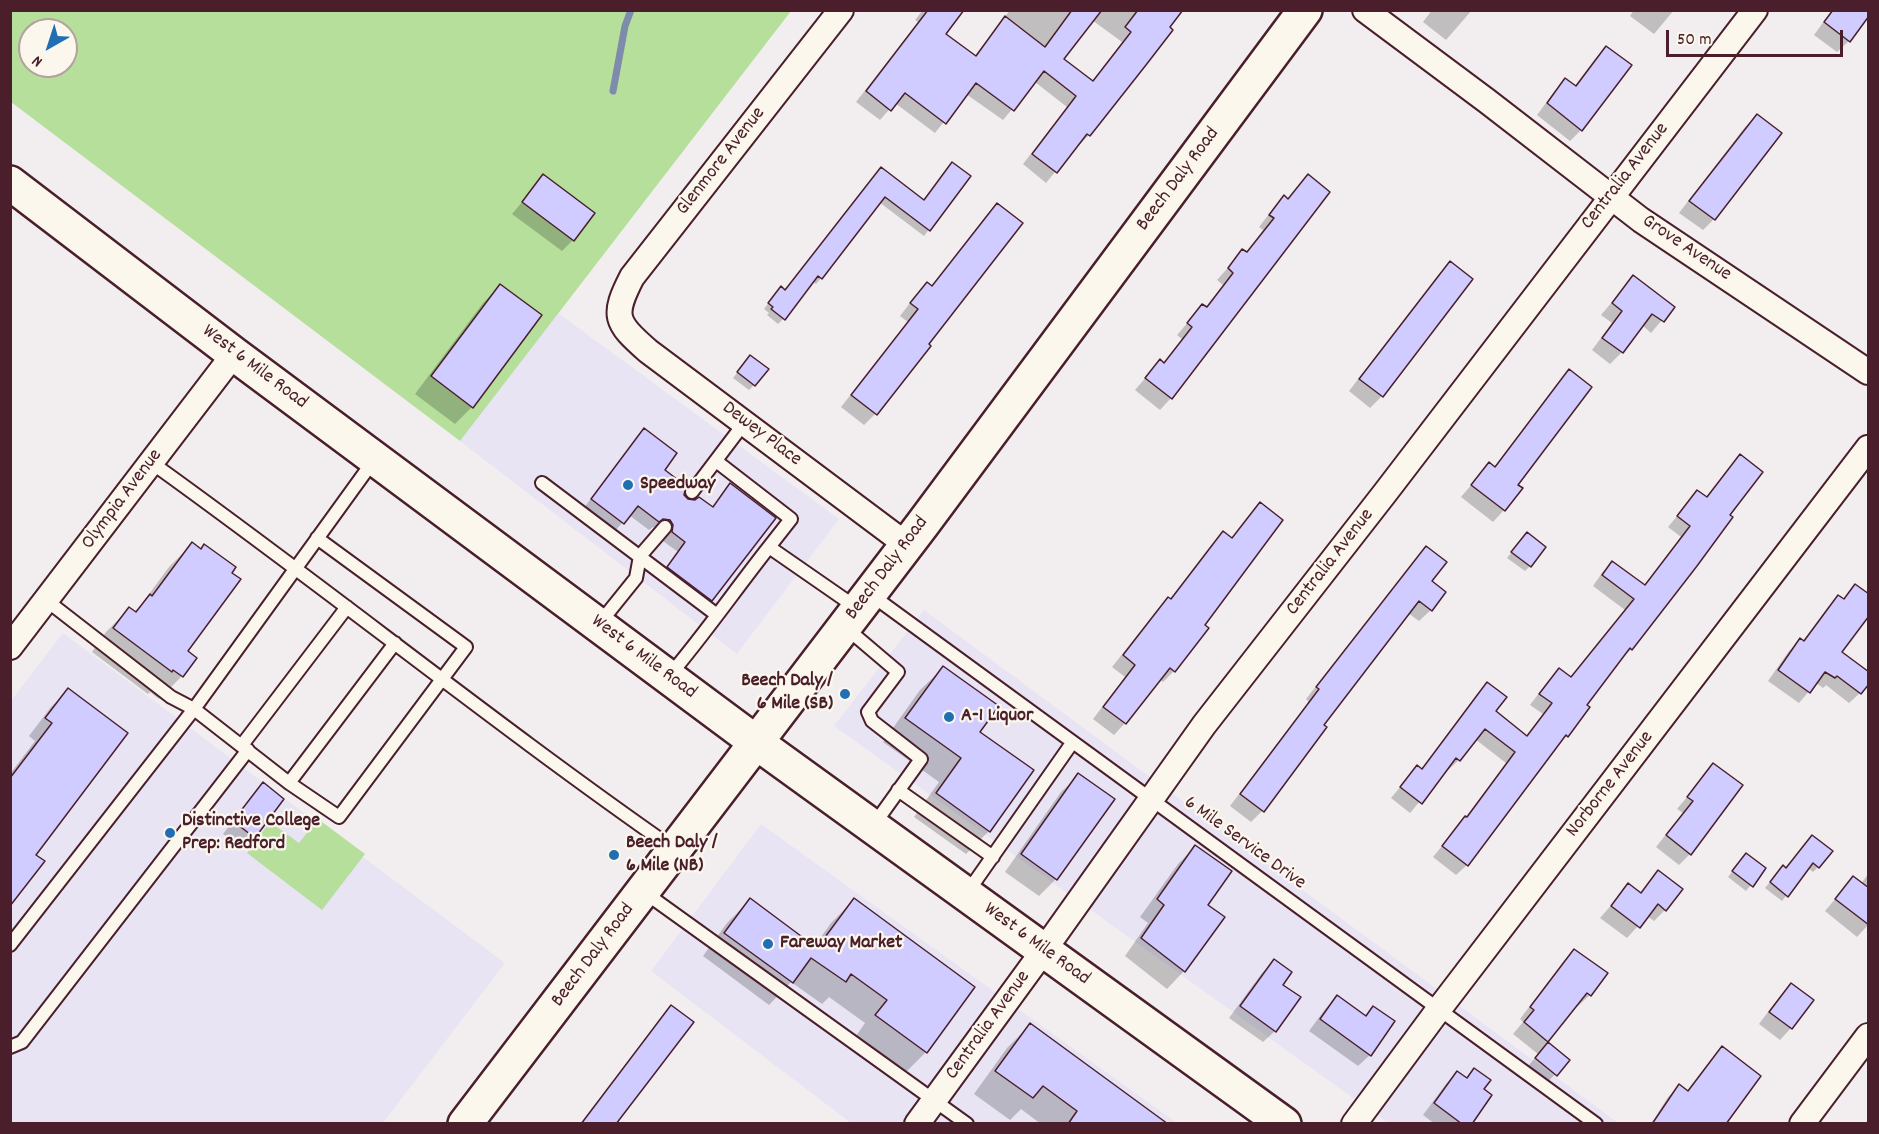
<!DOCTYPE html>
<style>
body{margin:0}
#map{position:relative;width:1879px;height:1134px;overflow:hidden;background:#f2eef0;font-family:Dekko,sans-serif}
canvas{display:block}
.frame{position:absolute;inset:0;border:12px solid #4a1f2b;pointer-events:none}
.north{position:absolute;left:18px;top:18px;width:60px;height:60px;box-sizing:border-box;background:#fbf7ec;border:2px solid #b4a19f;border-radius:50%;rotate:219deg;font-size:16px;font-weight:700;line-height:24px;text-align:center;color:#4a1f2b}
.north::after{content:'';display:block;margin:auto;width:21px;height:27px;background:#1f6fb2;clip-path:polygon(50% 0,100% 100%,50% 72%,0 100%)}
.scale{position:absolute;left:1666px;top:30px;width:177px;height:27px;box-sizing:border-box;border:3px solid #4a1f2b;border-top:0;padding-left:8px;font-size:18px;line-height:21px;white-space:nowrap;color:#4a1f2b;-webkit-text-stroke:4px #fbf7ec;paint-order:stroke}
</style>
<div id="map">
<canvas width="1879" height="1134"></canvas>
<div class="frame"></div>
<div class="north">N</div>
<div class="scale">50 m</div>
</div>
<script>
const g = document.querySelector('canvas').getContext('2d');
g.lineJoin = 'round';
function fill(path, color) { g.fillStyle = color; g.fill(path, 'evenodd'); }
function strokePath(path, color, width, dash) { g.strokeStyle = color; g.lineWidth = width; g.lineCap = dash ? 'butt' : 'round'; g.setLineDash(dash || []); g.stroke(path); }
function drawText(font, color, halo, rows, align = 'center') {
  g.font = font + ' Dekko,sans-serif'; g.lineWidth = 4.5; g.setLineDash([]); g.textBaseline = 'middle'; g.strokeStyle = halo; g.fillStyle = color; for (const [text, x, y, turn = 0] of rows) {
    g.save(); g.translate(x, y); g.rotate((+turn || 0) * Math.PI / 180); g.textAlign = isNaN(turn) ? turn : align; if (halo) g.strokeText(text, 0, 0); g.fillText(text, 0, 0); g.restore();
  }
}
fill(new Path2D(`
 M 558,313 L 839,519 L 737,654 L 460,441 Z
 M 924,610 L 1618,1123 L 1388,1123 L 834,726 Z
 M 63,633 L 505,963 L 383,1123 L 11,1123 L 10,702 Z
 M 761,824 L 1177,1123 L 851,1123 L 651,971 Z`), '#e8e4f4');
fill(new Path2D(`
 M 10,11 L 791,11 L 460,441 L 11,102 ZM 30,30 L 66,30 L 66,66 L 30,66 Z
 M 318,819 L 365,854 L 322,910 L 247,853 L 270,822 L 299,843 Z`), '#b6df9c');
fill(new Path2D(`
 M 923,10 L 962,10 L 944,34 L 974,57 L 1010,10 L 1181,10 L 1089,135 L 1079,145 L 1078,144 L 1046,183 L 1023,164 L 1067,107 L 1035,82 L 1003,120 L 966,94 L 935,133 L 895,103 L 880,120 L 856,102 L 918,22 L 915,20 ZM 1092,20 L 1122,42 L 1092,82 L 1062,59 Z
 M 1432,10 L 1472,10 L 1446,40 L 1423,22 Z
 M 1634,10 L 1674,10 L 1654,34 L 1630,16 Z
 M 1832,10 L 1868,10 L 1849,41 L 1837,52 L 1814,35 Z
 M 1606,48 L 1581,130 L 1570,141 L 1537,115 L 1554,92 L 1566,80 L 1574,87 L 1595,59 Z
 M 1757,116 L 1714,219 L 1703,230 L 1679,213 L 1745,127 Z
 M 947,169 L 969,176 L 924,236 L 879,202 L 821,278 L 816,284 L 812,281 L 783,319 L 778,324 L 767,315 L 769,313 L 764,309 L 776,293 L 785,291 L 876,175 L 923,201 Z
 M 544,176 L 573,240 L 562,251 L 512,214 Z
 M 1308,176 L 1171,398 L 1160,410 L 1135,390 L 1160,361 L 1163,364 L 1182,339 L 1177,335 L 1202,306 L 1205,308 L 1223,285 L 1217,280 L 1243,251 L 1246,253 L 1263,230 L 1259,227 L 1273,209 L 1284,197 L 1287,200 Z
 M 998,205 L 927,344 L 929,346 L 875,414 L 864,425 L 841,407 L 908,322 L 900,316 L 916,295 L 927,284 L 931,287 L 986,216 Z
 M 1450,263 L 1471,279 L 1382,396 L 1370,408 L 1349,391 L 1439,274 Z
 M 1633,277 L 1673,307 L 1651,333 L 1642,325 L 1622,352 L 1610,364 L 1592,350 L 1612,323 L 1601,315 Z
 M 500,286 L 472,407 L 455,424 L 415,394 L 483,303 Z
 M 750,356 L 754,385 L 749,390 L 733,378 Z
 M 1569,371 L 1504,510 L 1493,522 L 1461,497 L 1489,464 L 1494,468 L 1558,383 Z
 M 644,430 L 663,471 L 687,500 L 711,508 L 731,485 L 711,600 L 702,609 L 659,576 L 678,552 L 663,541 L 665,534 L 661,529 L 653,527 L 649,530 L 629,515 L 614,532 L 583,509 L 636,439 Z
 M 1740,456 L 1631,649 L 1621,659 L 1585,705 L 1588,707 L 1566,736 L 1556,746 L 1467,865 L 1456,875 L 1433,857 L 1465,818 L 1506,763 L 1475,739 L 1459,760 L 1448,770 L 1447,769 L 1410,813 L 1391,798 L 1417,767 L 1421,770 L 1477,694 L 1487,684 L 1493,712 L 1526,737 L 1543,714 L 1530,705 L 1549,680 L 1559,670 L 1570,679 L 1625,610 L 1593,586 L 1602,573 L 1612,563 L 1644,586 L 1681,537 L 1668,527 L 1697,492 L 1705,498 Z
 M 1260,504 L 1174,671 L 1163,682 L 1159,679 L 1125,723 L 1114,735 L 1093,719 L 1125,677 L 1112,667 L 1157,610 L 1168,598 L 1169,600 L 1212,544 L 1223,533 L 1231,539 Z
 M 1522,539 L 1530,566 L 1525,571 L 1507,558 Z
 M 192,544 L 200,550 L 186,651 L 195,658 L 182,676 L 159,699 L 150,692 L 148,694 L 92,652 L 106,632 L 129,609 L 134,612 L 141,605 L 169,567 Z
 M 1427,548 L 1431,610 L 1419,621 L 1408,613 L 1322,725 L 1325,728 L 1262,811 L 1251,822 L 1230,806 L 1309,702 L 1306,699 L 1415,560 Z
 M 1856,586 L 1840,653 L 1860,693 L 1849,703 L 1826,685 L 1823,688 L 1816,683 L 1799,703 L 1768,681 L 1789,651 L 1800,640 L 1802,642 L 1828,607 L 1839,597 L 1843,600 Z
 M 943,668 L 978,732 L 989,831 L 966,854 L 914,817 L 939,782 L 883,742 L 920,690 Z
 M 68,690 L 34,855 L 10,904 L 10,774 L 35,741 L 29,736 L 51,707 Z
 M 1714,765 L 1690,854 L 1679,865 L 1656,847 L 1683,813 L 1677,809 Z
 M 1079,775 L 1113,800 L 1056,879 L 1039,896 L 1005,872 L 1061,792 Z
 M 263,784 L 254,837 L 243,848 L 223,834 L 252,796 Z
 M 1807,842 L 1818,867 L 1813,872 L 1808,868 L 1782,901 L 1765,888 L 1778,872 L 1786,869 Z
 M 1195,847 L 1206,905 L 1223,917 L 1184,971 L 1167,989 L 1125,956 L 1148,923 L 1140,917 L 1178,864 Z
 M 1746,854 L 1764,869 L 1746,891 L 1728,877 Z
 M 1658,872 L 1665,910 L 1654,921 L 1647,916 L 1627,938 L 1600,918 L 1629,885 L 1640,893 Z
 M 1868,874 L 1868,925 L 1857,937 L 1825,911 L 1853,878 L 1861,884 Z
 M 750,900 L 814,947 L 831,923 L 854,900 L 926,1052 L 903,1075 L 854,1039 L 865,1023 L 829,997 L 822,1004 L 791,982 L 769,1005 L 703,956 L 727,923 Z
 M 1574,951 L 1590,995 L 1578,1006 L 1576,1005 L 1546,1042 L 1568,1060 L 1544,1086 L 1525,1070 L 1538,1054 L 1513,1034 L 1523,1022 L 1520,1019 L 1563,962 Z
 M 1274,961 L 1281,985 L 1275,1031 L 1263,1042 L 1229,1018 L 1262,973 Z
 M 1791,985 L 1791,1028 L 1780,1040 L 1759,1024 L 1780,996 Z
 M 1337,997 L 1365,1016 L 1373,1008 L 1370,1055 L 1358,1066 L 1309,1031 L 1326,1008 Z
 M 672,1007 L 614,1124 L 580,1124 L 660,1019 Z
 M 1030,1025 L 1165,1124 L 1041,1124 L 1021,1109 L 1010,1120 L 974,1094 L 1007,1048 Z
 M 1723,1048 L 1723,1124 L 1651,1124 L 1668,1097 L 1679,1086 L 1686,1092 L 1711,1060 Z
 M 1474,1070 L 1482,1090 L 1470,1124 L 1435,1124 L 1423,1115 L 1446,1084 L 1457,1072 L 1466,1079 Z`), '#0003');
strokePath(new Path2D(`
 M 613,91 L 625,26 L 631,10`), '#7f8baa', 7);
const building = new Path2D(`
 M 928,10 L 964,10 L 946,34 L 976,56 L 1005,16 L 1045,47 L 1072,10 L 1102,10 L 1064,59 L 1093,81 L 1131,32 L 1125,27 L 1138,10 L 1183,10 L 1170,27 L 1173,30 L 1146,65 L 1090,136 L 1087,134 L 1057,173 L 1032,154 L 1076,96 L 1044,71 L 1014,111 L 976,83 L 946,124 L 905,93 L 891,111 L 866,91 Z
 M 1833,10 L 1869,10 L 1869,16 L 1850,42 L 1824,22 Z
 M 1606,46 L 1632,65 L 1582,131 L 1547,103 L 1565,78 L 1576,86 Z
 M 1757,114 L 1782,133 L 1715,220 L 1689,201 Z
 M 952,162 L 971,176 L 930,231 L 885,197 L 822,279 L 818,276 L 785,320 L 771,309 L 773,307 L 768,303 L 781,286 L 785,290 L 881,167 L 924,200 Z
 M 543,174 L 595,213 L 574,241 L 522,202 Z
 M 1308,174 L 1330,192 L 1172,399 L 1145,378 L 1160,359 L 1164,363 L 1192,327 L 1187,323 L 1202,304 L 1207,307 L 1233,273 L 1228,268 L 1242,249 L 1247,252 L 1274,218 L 1269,215 L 1284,195 L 1288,199 Z
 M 997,203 L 1023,223 L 929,344 L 931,346 L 877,415 L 851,395 L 918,309 L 910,303 L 927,282 L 932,286 Z
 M 1450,261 L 1473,279 L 1383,397 L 1359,379 Z
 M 1633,275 L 1675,307 L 1664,322 L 1652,314 L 1623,353 L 1602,338 L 1622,311 L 1612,303 Z
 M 500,284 L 542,315 L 473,408 L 431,376 Z
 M 750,355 L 769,369 L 755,386 L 737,372 Z
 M 1569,369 L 1592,387 L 1518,485 L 1523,488 L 1505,511 L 1471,485 L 1489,462 L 1495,467 Z
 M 644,428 L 677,453 L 665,470 L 686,486 L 684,495 L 688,499 L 695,500 L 699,497 L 713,507 L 730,483 L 776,518 L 712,601 L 667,567 L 685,542 L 672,532 L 673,525 L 670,520 L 663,519 L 659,522 L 638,506 L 624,524 L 591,499 Z
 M 1740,454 L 1763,472 L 1730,515 L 1733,517 L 1697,566 L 1632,650 L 1630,648 L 1587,705 L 1590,707 L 1568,737 L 1566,735 L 1468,866 L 1442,846 L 1465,816 L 1467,817 L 1515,752 L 1485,729 L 1460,761 L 1456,758 L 1422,804 L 1400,787 L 1417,765 L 1422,769 L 1487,682 L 1507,697 L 1496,711 L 1527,736 L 1552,703 L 1539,694 L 1559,668 L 1571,677 L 1634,599 L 1602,575 L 1612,561 L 1645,585 L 1690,526 L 1677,516 L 1697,490 L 1707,497 Z
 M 1260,502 L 1283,520 L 1205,625 L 1209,628 L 1175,672 L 1170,668 L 1126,724 L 1103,707 L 1135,665 L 1123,655 L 1168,597 L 1171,599 L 1223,531 L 1232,538 Z
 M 1527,532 L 1546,547 L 1531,567 L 1511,552 Z
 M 192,542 L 201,549 L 204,544 L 236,567 L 232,573 L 241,579 L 188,651 L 197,658 L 183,677 L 173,670 L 172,672 L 113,628 L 129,607 L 136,612 L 150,594 L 152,596 Z
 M 1426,546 L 1447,562 L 1432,581 L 1446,592 L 1432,611 L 1419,601 L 1324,725 L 1327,727 L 1264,812 L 1240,794 L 1319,689 L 1316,687 Z
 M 1855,584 L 1869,594 L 1869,616 L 1842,652 L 1869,672 L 1869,684 L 1861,694 L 1837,676 L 1835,678 L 1825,672 L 1810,693 L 1778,670 L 1800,638 L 1804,641 L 1838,595 L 1844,599 Z
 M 943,666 L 999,706 L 980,732 L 1034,770 L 990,832 L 936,793 L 961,758 L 905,718 Z
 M 68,688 L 128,733 L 36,855 L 45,861 L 10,906 L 10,778 L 52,723 L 45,718 Z
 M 1713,763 L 1743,785 L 1691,855 L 1666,835 L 1693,801 L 1687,797 Z
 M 1078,773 L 1115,799 L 1057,880 L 1021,854 Z
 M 263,782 L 284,799 L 255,838 L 233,821 Z
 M 1812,835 L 1833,851 L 1819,868 L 1813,863 L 1788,897 L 1770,882 L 1783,865 L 1786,868 Z
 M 1195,845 L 1232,871 L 1208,905 L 1225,917 L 1185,972 L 1141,938 L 1164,905 L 1157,899 Z
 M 1746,853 L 1766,868 L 1753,887 L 1732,871 Z
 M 1658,870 L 1683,889 L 1666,911 L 1658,904 L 1640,928 L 1611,906 L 1628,883 L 1641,893 Z
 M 1853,876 L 1869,888 L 1869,925 L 1835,899 Z
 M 750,898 L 817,948 L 854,898 L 975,987 L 927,1053 L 875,1015 L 887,1000 L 851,974 L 846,982 L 811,958 L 793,983 L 724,933 Z
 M 1574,949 L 1608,973 L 1591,996 L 1587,993 L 1548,1042 L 1524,1022 L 1534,1010 L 1530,1007 Z
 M 1274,959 L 1292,972 L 1283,985 L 1301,997 L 1276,1032 L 1240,1006 Z
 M 1791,983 L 1814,1000 L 1792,1029 L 1769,1012 Z
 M 1337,995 L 1366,1016 L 1373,1006 L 1395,1021 L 1371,1056 L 1320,1019 Z
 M 671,1005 L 694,1022 L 652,1077 L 616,1124 L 581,1124 Z
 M 1030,1023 L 1168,1124 L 1068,1124 L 1077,1111 L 1043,1086 L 1033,1098 L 995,1071 Z
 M 1548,1042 L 1570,1060 L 1557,1076 L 1535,1058 Z
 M 1722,1046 L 1761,1076 L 1726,1124 L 1652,1124 L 1679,1084 L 1688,1091 Z
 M 1474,1068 L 1491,1080 L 1484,1089 L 1492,1095 L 1472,1124 L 1462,1124 L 1434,1103 L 1457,1071 L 1467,1078 Z`);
fill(building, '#d0ccff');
strokePath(building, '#4a1f2b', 1.5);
const service = new Path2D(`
 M 716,461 L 791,519 L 769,547
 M 152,463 C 328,589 496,725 674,849
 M 542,483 L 717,615
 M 692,492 L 745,422
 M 870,594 L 1596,1124
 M 46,600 L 171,697 L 194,709 L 289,783 L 339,817 L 466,647 L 317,538
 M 599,624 L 636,578 L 640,556 L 665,527
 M 845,627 L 898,672 L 868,712 L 872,721 L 921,759 L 873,826
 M 669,676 C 704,635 735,590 769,547 L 857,608
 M 242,745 L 347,607
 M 289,783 L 395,643
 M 898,790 L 993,857
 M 644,892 L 967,1124
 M 967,893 L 1072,743
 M 10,945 L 194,709 L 374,460
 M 10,1047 L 22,1042 L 248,750`);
const minor = new Path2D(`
 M 841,10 L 632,277 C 612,316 615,322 648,351 L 907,545
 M 1365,10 L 1487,101 L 1641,220 L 1868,372
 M 10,647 L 234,354
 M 917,1124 L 1044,950 L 1204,725 L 1385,493 L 1755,10
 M 1354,1124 L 1439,1009 L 1868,448
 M 1802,1124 L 1868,1036`);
const secondary = new Path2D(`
 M 10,183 L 234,354 L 757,743 L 1284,1124
 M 465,1124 L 922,525 L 1305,10`);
strokePath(service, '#4a1f2b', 16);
strokePath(minor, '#4a1f2b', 28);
strokePath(secondary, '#4a1f2b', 38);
strokePath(service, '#fbf7ec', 12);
strokePath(minor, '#fbf7ec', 24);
strokePath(secondary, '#fbf7ec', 33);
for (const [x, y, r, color] of [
 [628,485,6,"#1f6fb2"],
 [845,694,6,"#1f6fb2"],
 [949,717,6,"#1f6fb2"],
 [170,833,6,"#1f6fb2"],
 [614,855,6,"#1f6fb2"],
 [768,944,6,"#1f6fb2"]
]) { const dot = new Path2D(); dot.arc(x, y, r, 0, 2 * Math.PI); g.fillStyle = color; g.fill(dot); strokePath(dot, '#fbf7ec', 2); }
drawText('20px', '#4a1f2b', '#fbf7ec', [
 ["Glenmore Avenue",722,162,-52],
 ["Centralia Avenue",1626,177,-52],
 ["Beech Daly Road",1179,180,-53],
 ["Grove Avenue",1686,249,34],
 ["West 6 Mile Road",254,368,37],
 ["Dewey Place",761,435,37],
 ["Olympia Avenue",123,500,-53],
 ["Centralia Avenue",1331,563,-52],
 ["Beech Daly Road",888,569,-53],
 ["West 6 Mile Road",643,658,37],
 ["Norborne Avenue",1611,785,-52],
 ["6 Mile Service Drive",1244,844,36],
 ["West 6 Mile Road",1036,945,36],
 ["Beech Daly Road",594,956,-53],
 ["Centralia Avenue",989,1026,-54]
]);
drawText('bold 20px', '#4a1f2b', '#fbf7ec', [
 ["Speedway",640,485],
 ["Beech Daly /",833,682,"right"],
 ["6 Mile (SB)",833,705,"right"],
 ["A-1 Liquor",961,717],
 ["Distinctive College",182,822],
 ["Prep: Redford",182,845],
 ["Beech Daly /",626,844],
 ["6 Mile (NB)",626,867],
 ["Fareway Market",780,944]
], 'left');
</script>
